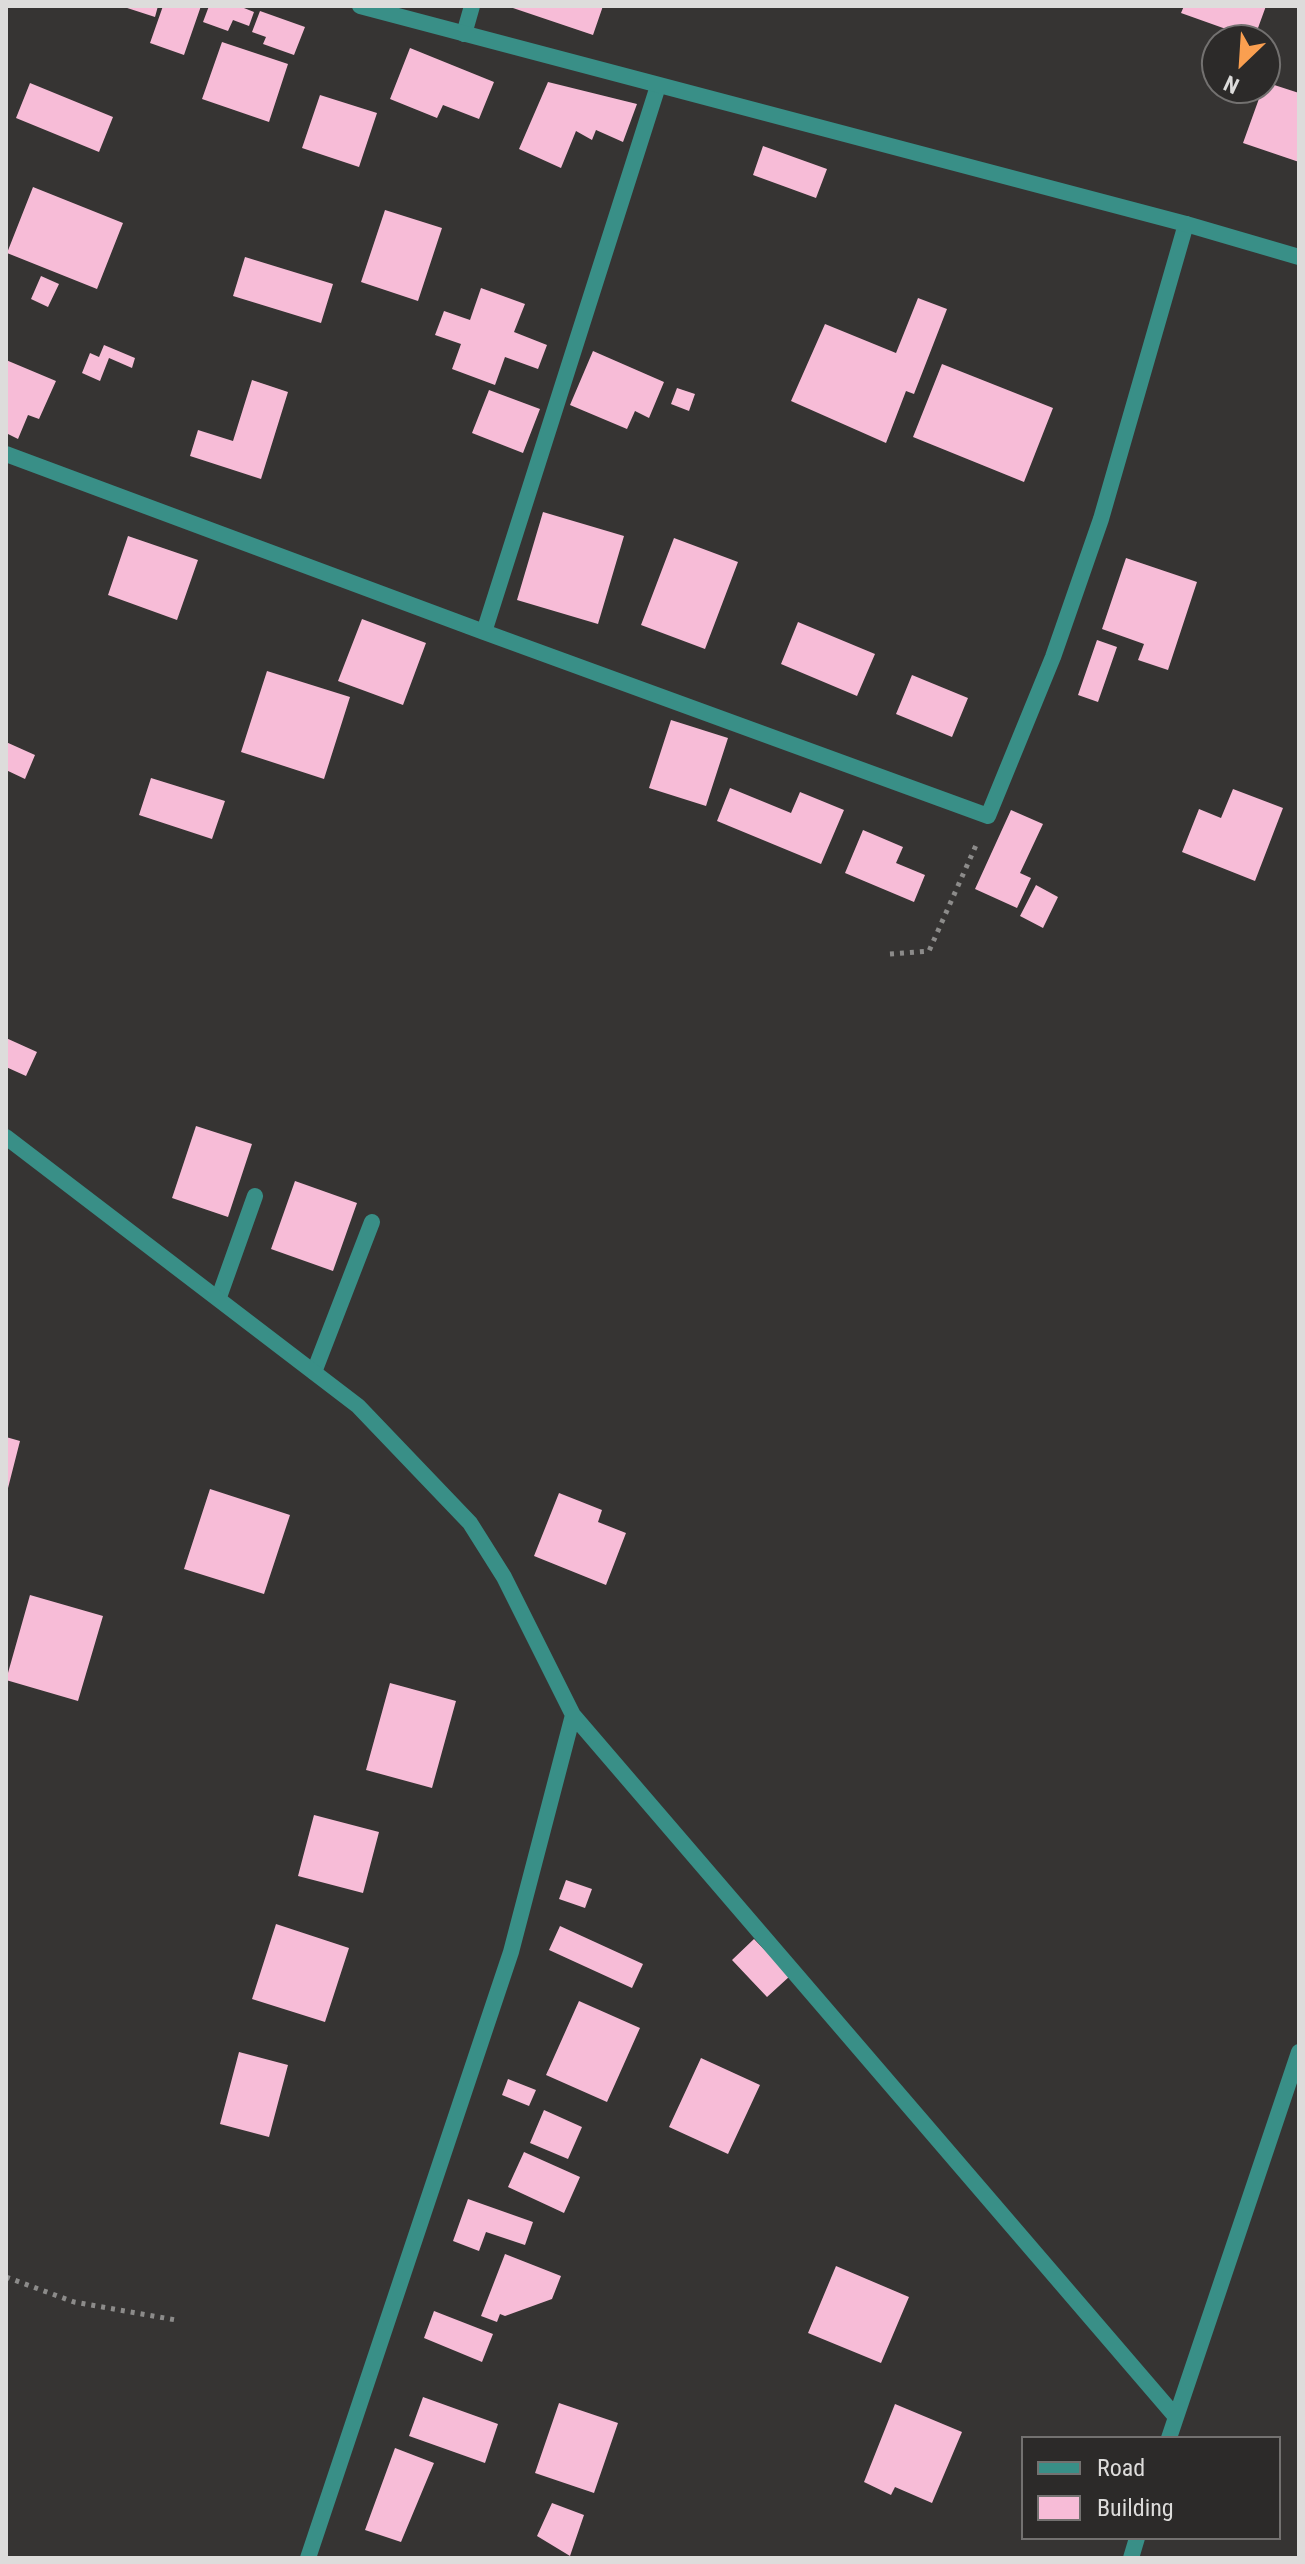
<!DOCTYPE html>
<style>
body{margin:0}
#map{position:relative;width:1305px;height:2564px;overflow:hidden;background:#363433;font-family:"Roboto Condensed",sans-serif}
canvas{display:block}
.frame{position:absolute;inset:0;border:8px solid #dddcdb;pointer-events:none}
.legend{position:absolute;left:1021px;top:2436px;width:260px;height:104px;box-sizing:border-box;background:#2c2a29;border:2px solid #737170;margin:0;padding:10px 14px;list-style:none;font-size:24px;color:#dddcdb}
.legend li{display:flex;align-items:center;gap:16px;height:40px}
.legend b{width:40px;border:2px solid #737170}
.north{position:absolute;left:1201px;top:24px;width:80px;height:80px;box-sizing:border-box;background:#2c2a29;border:2px solid #737170;border-radius:50%;rotate:205deg;font-size:22px;font-weight:700;line-height:32px;text-align:center;color:#dddcdb}
.north::after{content:'';display:block;margin:auto;width:28px;height:36px;background:#fa9f50;clip-path:polygon(50% 0,100% 100%,50% 72%,0 100%)}
</style>
<div id="map">
<canvas width="1305" height="2564"></canvas>
<div class="frame"></div>
<ul class="legend">
<li><b style="height:10px;background:#398f87"></b>Road</li>
<li><b style="height:22px;background:#f7bcd7"></b>Building</li>
</ul>
<div class="north">N</div>
</div>
<script>
const g = document.querySelector('canvas').getContext('2d');
g.lineJoin = 'round';
function fill(path, color) { g.fillStyle = color; g.fill(path, 'evenodd'); }
function strokePath(path, color, width, dash) { g.strokeStyle = color; g.lineWidth = width; g.lineCap = dash ? 'butt' : 'round'; g.setLineDash(dash || []); g.stroke(path); }
fill(new Path2D(`
 M 121,6 L 158,6 L 155,17 Z
 M 163,6 L 201,6 L 184,55 L 150,43 Z
 M 209,6 L 239,6 L 254,12 L 249,26 L 233,20 L 228,31 L 203,22 Z
 M 507,6 L 603,6 L 593,35 Z
 M 1184,6 L 1266,6 L 1254,39 L 1181,13 Z
 M 260,11 L 305,27 L 294,55 L 263,44 L 266,37 L 252,32 Z
 M 222,42 L 288,64 L 269,122 L 202,99 Z
 M 410,48 L 494,82 L 479,119 L 443,105 L 437,118 L 390,99 Z
 M 548,82 L 637,104 L 623,142 L 596,130 L 592,140 L 576,131 L 561,168 L 519,149 Z
 M 1265,82 L 1299,93 L 1299,162 L 1243,143 Z
 M 30,83 L 113,117 L 99,152 L 16,118 Z
 M 320,95 L 377,113 L 359,167 L 302,148 Z
 M 763,146 L 827,169 L 816,198 L 753,175 Z
 M 33,187 L 123,223 L 97,289 L 7,253 Z
 M 385,210 L 442,228 L 418,301 L 361,282 Z
 M 245,257 L 333,284 L 321,323 L 233,296 Z
 M 41,276 L 59,284 L 48,307 L 31,299 Z
 M 481,288 L 525,304 L 514,332 L 547,345 L 538,369 L 505,357 L 495,385 L 452,369 L 461,344 L 435,335 L 444,311 L 470,320 Z
 M 918,298 L 947,309 L 914,394 L 906,391 L 886,443 L 791,401 L 825,324 L 896,353 Z
 M 104,345 L 135,358 L 132,368 L 109,358 L 100,381 L 82,373 L 90,353 L 99,357 Z
 M 593,351 L 664,382 L 649,418 L 635,411 L 627,429 L 570,405 Z
 M 6,360 L 56,381 L 39,419 L 28,415 L 18,439 L 6,433 Z
 M 942,364 L 1053,408 L 1024,482 L 913,437 Z
 M 252,380 L 288,392 L 261,479 L 190,456 L 198,430 L 233,441 Z
 M 677,388 L 695,394 L 689,411 L 671,404 Z
 M 489,390 L 540,409 L 523,453 L 472,433 Z
 M 543,512 L 624,536 L 598,624 L 517,600 Z
 M 128,536 L 198,560 L 177,620 L 108,595 Z
 M 674,538 L 738,562 L 705,649 L 641,625 Z
 M 1126,558 L 1197,582 L 1168,670 L 1138,660 L 1144,644 L 1102,629 Z
 M 362,619 L 426,643 L 403,705 L 338,681 Z
 M 798,622 L 875,654 L 857,696 L 781,664 Z
 M 1097,640 L 1117,647 L 1098,702 L 1078,695 Z
 M 267,671 L 350,697 L 324,779 L 241,752 Z
 M 912,675 L 968,698 L 952,737 L 896,714 Z
 M 671,720 L 728,738 L 706,806 L 649,788 Z
 M 6,742 L 35,755 L 25,779 L 6,770 Z
 M 151,778 L 225,801 L 212,839 L 139,815 Z
 M 730,788 L 791,813 L 800,792 L 844,810 L 821,864 L 717,821 Z
 M 1233,789 L 1283,808 L 1255,881 L 1182,852 L 1199,809 L 1221,818 Z
 M 1011,810 L 1043,824 L 1020,873 L 1031,878 L 1017,908 L 975,889 Z
 M 863,830 L 903,847 L 896,863 L 925,875 L 914,902 L 845,873 Z
 M 1036,885 L 1058,897 L 1043,928 L 1020,916 Z
 M 6,1038 L 37,1052 L 26,1076 L 6,1067 Z
 M 196,1126 L 252,1144 L 228,1217 L 172,1198 Z
 M 295,1181 L 357,1203 L 333,1271 L 271,1249 Z
 M 6,1437 L 20,1441 L 7,1492 L 6,1492 Z
 M 210,1489 L 290,1515 L 264,1594 L 184,1569 Z
 M 559,1493 L 602,1510 L 598,1522 L 626,1533 L 606,1585 L 534,1556 Z
 M 30,1595 L 103,1616 L 78,1701 L 6,1680 Z
 M 390,1683 L 456,1701 L 432,1788 L 366,1770 Z
 M 314,1815 L 379,1832 L 363,1893 L 298,1876 Z
 M 566,1880 L 592,1889 L 585,1908 L 559,1899 Z
 M 276,1924 L 349,1948 L 325,2022 L 252,1999 Z
 M 560,1926 L 643,1964 L 632,1988 L 549,1950 Z
 M 754,1939 L 790,1976 L 767,1997 L 732,1960 Z
 M 579,2001 L 640,2028 L 607,2102 L 546,2075 Z
 M 239,2052 L 288,2065 L 269,2137 L 220,2124 Z
 M 701,2058 L 760,2085 L 728,2154 L 669,2127 Z
 M 508,2079 L 536,2090 L 529,2106 L 502,2095 Z
 M 544,2110 L 582,2127 L 568,2159 L 530,2143 Z
 M 524,2152 L 580,2177 L 564,2213 L 508,2187 Z
 M 468,2199 L 533,2222 L 525,2245 L 486,2232 L 479,2251 L 453,2241 Z
 M 505,2254 L 561,2276 L 552,2299 L 505,2316 L 500,2314 L 497,2322 L 481,2316 Z
 M 836,2266 L 909,2297 L 881,2363 L 808,2333 Z
 M 434,2311 L 493,2334 L 482,2362 L 424,2338 Z
 M 423,2397 L 498,2424 L 485,2463 L 409,2436 Z
 M 559,2403 L 618,2423 L 594,2493 L 535,2473 Z
 M 895,2404 L 962,2432 L 932,2503 L 895,2487 L 891,2495 L 864,2482 Z
 M 395,2448 L 434,2463 L 401,2542 L 365,2530 Z
 M 552,2503 L 584,2515 L 570,2556 L 537,2536 Z`), '#f7bcd7');
strokePath(new Path2D(`
 M 890,954 L 929,951 L 977,843
 M 6,2277 L 74,2302 L 176,2320`), '#8c8b8a', 5, [4, 6]);
strokePath(new Path2D(`
 M 219,1297 L 255,1196
 M 314,1372 L 372,1222`), '#398f87', 16);
strokePath(new Path2D(`
 M 464,34 L 472,6
 M 6,454 L 484,632 L 658,86
 M 484,632 L 988,816 L 1053,657 L 1101,519 L 1186,224
 M 6,1137 L 358,1406 L 470,1523 L 504,1577 L 573,1715 L 511,1952 L 308,2558
 M 573,1715 L 1176,2417
 M 1169,2438 L 1299,2052
 M 1131,2558 L 1137,2538`), '#398f87', 16);
strokePath(new Path2D(`
 M 360,6 L 1186,224 L 1299,257`), '#398f87', 16);
</script>
